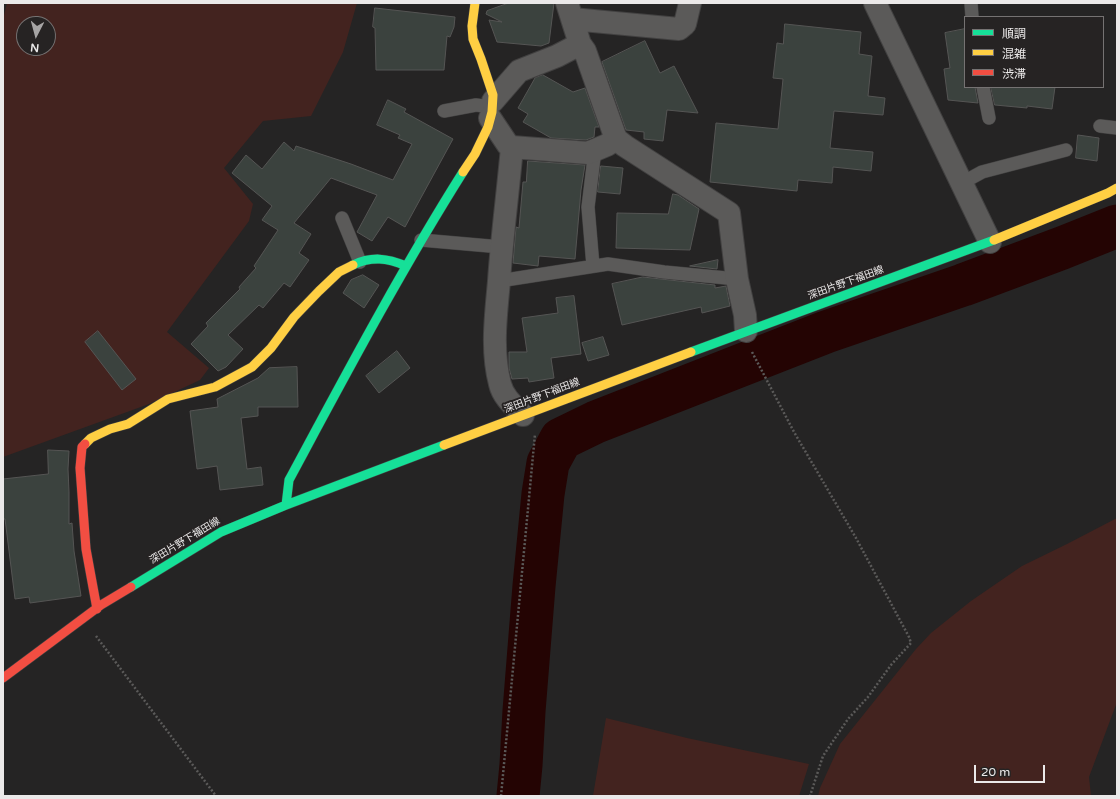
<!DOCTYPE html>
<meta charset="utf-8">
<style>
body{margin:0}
#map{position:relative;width:1120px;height:799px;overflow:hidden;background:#252424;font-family:"Varela Round","Noto Sans JP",sans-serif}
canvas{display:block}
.frame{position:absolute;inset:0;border:4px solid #ebe9e9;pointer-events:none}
.legend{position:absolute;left:964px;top:16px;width:140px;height:72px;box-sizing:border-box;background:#262323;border:1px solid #757272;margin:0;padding:5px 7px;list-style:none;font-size:12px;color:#ebe9e9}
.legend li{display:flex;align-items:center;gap:8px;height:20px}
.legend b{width:20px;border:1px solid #757272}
.north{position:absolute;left:16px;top:16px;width:40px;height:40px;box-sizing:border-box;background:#262323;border:1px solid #757272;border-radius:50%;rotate:186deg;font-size:11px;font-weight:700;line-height:16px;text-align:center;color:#ebe9e9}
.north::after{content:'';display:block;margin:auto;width:14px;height:18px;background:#a6a4a4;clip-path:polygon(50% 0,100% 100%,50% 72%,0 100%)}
.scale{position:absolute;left:974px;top:765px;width:71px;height:18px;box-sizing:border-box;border:2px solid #ebe9e9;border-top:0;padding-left:5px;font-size:12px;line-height:14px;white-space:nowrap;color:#ebe9e9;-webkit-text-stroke:3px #262323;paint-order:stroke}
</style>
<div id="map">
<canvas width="1120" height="799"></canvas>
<div class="frame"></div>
<ul class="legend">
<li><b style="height:5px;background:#16e098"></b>順調</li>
<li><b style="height:5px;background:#ffcf43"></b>混雑</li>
<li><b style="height:5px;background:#f24e42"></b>渋滞</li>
</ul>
<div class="north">N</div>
<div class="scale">20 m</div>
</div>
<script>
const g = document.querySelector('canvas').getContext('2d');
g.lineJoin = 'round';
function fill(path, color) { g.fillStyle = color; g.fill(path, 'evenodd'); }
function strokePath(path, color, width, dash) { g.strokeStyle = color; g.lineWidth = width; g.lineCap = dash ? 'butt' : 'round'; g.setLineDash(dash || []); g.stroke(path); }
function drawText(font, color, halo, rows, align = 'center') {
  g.font = font + ' "Varela Round","Noto Sans JP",sans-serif'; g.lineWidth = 4; g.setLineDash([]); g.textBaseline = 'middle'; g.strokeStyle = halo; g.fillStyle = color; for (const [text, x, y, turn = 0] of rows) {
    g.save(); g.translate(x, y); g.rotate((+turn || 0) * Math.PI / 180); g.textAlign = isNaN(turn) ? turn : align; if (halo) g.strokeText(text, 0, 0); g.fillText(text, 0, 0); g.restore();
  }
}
fill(new Path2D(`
 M 7,3 L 357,3 L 343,52 L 311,116 L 263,121 L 224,168 L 253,204 L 249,221 L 167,332 L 209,368 L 200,380 L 149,404 L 3,457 L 3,19 ZM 24,24 L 48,24 L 48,48 L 24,48 Z
 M 1117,518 L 1117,702 L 1089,777 L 1091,796 L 818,796 L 820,788 L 840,744 L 916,649 L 931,633 L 971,601 L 1022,566 L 1067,544 Z
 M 606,718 L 687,738 L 809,764 L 799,796 L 593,796 Z`), '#43231f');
strokePath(new Path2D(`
 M 518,796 L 521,765 L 524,711 L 534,586 L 543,494 L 548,463 L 561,439 L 596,422 L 826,332 L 963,285 L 1062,248 L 1117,226`), '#240403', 43);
const building = new Path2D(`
 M 509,3 L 554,3 L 549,43 L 541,46 L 497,42 L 489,20 L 502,22 L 486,14 L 487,11 Z
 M 375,8 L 455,17 L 454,27 L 450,37 L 447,36 L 444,70 L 376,70 L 375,28 L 373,27 Z
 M 785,24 L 861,32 L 859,54 L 872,56 L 868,96 L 885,98 L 883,115 L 834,111 L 830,148 L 873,152 L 871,171 L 833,167 L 832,183 L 798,180 L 797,191 L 710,182 L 716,123 L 778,129 L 783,79 L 773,78 L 777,43 L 783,44 Z
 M 965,29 L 965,87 L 975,87 L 978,103 L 948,100 L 944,69 L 950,68 L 945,33 Z
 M 645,41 L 660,73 L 674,66 L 698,113 L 667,110 L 663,141 L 644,139 L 644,132 L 626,130 L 602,62 Z
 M 543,75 L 573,92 L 585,88 L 599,127 L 595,127 L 594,137 L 586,140 L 551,138 L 523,122 L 528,114 L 518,108 L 535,78 Z
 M 991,87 L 1055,87 L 1052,109 L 1027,106 L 1027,108 L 995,105 Z
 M 388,100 L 406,109 L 404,112 L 453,139 L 405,227 L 388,217 L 372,241 L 357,232 L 377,195 L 331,178 L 294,223 L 311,234 L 299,253 L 309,260 L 290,287 L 284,283 L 263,308 L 259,305 L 228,335 L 243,349 L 226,367 L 218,371 L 191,344 L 208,326 L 206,323 L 240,289 L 239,287 L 256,268 L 254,266 L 278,230 L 262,220 L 272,206 L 232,173 L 246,155 L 262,169 L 284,142 L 294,151 L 296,146 L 351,164 L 393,180 L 412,144 L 398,138 L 400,135 L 377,125 Z
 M 1078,135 L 1099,138 L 1097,161 L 1076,158 Z
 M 528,161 L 585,165 L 581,190 L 575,259 L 539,256 L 538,266 L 513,263 L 516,227 L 519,228 L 523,182 L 526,182 Z
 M 601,166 L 623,168 L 620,194 L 598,192 Z
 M 673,194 L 678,195 L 699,209 L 690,250 L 616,248 L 617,213 L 668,214 Z
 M 718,260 L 717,269 L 690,266 Z
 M 363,275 L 379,285 L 364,308 L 343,293 L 351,280 Z
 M 643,277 L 715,285 L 715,288 L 726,286 L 730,306 L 702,313 L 701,307 L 622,325 L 612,284 Z
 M 574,296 L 581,354 L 551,358 L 554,378 L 529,382 L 528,378 L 512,379 L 509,368 L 509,352 L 527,352 L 522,318 L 558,313 L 556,298 Z
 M 98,331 L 136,379 L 122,390 L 85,342 Z
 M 603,337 L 609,355 L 588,361 L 582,343 Z
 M 397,351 L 410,368 L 379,393 L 366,376 Z
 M 297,367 L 298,407 L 258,407 L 258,416 L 241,418 L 247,469 L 261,467 L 263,485 L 220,490 L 217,466 L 197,469 L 190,411 L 218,407 L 217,399 L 258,378 L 269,368 Z
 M 48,450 L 69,451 L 68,469 L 69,492 L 69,524 L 72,523 L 74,551 L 81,596 L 30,603 L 29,597 L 15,599 L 5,519 L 3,519 L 3,479 L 48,474 Z`);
fill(building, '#3b423e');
strokePath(building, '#555554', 1);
const lane = new Path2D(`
 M 971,3 L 972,17
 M 983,87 L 989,118
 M 444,111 L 476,105 L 492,107
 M 1100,126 L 1117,128
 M 962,183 L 982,172 L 1066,150
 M 342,218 L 360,262
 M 421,240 L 501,247
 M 593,266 L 588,207 L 595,150
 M 499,281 L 608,264 L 664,272 L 737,279`);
const street = new Path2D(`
 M 875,3 L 990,242
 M 572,19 L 679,29 L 685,24 L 690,3
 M 580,44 L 585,51 L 616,139 L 625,146 L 729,213 L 737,279 L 745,315 L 746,331
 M 493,101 L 519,71 L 557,56 L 580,44 L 567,3
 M 490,118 L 508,145 L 512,147 L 588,153 L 607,145 L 616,139
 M 512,147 C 508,192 502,236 499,281 C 496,315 491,350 500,384 C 503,397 514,406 523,415`);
const fast = new Path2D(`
 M 353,265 C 372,256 387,258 406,266
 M 691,352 L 994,240
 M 286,505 L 289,480 C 345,376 400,272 463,172
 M 131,587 L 221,532 L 286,505 L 444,445`);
const slow = new Path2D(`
 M 463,172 L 475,154 L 488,127 L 492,112 L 493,95 L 481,59 L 473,39 L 472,26 L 475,3
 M 994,240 L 1108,193 L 1117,188
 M 85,444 L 91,438 L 110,429 L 128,424 L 168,399 L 215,387 L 252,367 L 271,348 L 294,317 L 319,291 L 339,272 L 353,265
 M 444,445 L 691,352`);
const jam = new Path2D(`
 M 85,444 L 82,447 L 80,468 L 86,549 L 97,609
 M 3,678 L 101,605 L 131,587`);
strokePath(lane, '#424141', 14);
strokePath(street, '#424141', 24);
strokePath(fast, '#424141', 10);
strokePath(slow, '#424141', 10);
strokePath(jam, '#424141', 10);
strokePath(new Path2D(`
 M 3,85 L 4,85
 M 752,352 L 794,432 L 856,538 L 909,637 L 911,643 L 891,665 L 868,697 L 848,719 L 823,756 L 810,796
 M 96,636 L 216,796
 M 501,796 L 535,434`), '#5b5a59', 2.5, [2, 2]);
strokePath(lane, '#5b5a59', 13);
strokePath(street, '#5b5a59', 22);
strokePath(fast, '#16e098', 9);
strokePath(slow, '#ffcf43', 9);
strokePath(jam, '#f24e42', 9);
drawText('10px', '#ebe9e9', '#262323', [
 ["深田片野下福田線",846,283,-20],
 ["深田片野下福田線",542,396,-21],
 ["深田片野下福田線",185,541,-31]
]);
</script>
